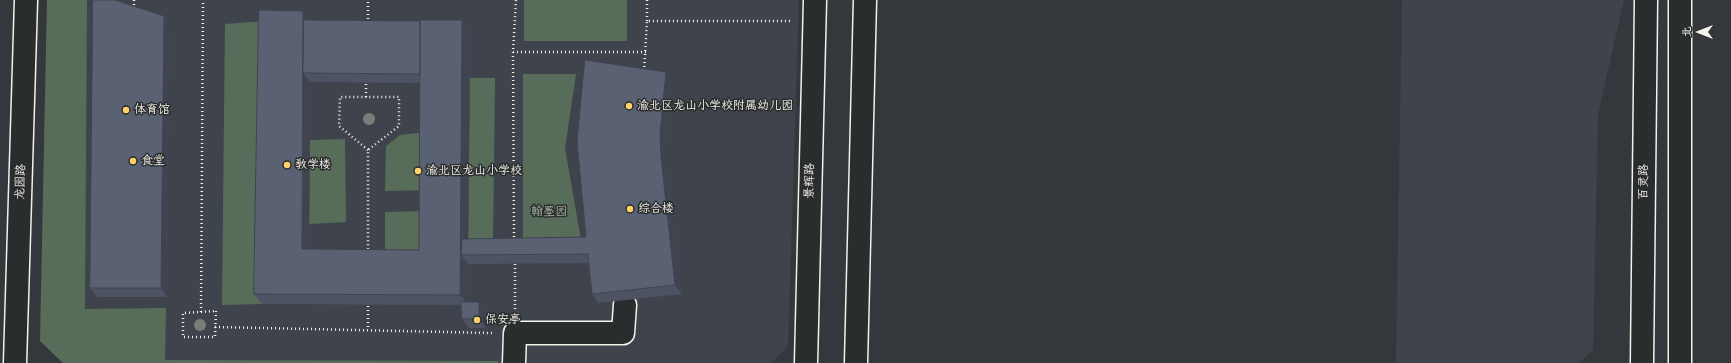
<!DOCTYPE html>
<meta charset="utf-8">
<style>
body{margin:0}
#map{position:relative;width:1731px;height:363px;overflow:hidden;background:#34373c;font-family:Sriracha,"LXGW WenKai TC",sans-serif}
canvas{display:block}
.north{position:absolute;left:1679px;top:12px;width:40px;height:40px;-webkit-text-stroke:3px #2a2d2e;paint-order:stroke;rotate:270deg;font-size:11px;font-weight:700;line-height:16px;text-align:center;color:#f4f1e8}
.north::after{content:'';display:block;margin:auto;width:14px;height:18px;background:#f4f1e8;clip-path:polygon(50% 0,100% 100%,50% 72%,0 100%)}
</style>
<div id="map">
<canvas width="1731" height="363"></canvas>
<div class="north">北</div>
</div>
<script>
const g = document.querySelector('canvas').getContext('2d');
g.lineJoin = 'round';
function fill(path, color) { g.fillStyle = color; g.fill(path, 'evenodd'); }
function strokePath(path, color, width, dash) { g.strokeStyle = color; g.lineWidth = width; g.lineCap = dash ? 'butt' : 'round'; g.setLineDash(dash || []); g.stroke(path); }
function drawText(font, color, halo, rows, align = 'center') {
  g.font = font + ' Sriracha,"LXGW WenKai TC",sans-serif'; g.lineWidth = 3; g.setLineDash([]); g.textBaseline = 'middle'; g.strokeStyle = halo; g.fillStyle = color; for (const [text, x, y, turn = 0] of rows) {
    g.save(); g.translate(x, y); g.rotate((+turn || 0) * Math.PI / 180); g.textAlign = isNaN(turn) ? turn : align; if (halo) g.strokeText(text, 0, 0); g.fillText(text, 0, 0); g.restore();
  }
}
fill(new Path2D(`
 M 47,0 L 799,0 L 788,346 L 771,363 L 63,363 L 40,341 Z
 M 1402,0 L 1624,0 L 1598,114 L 1593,350 L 1579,363 L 1396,363 Z`), '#3f444c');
fill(new Path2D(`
 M 47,0 L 87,0 L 85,309 L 166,308 L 165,360 L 498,361 L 498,363 L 63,363 L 40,341 Z
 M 524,0 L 627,0 L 627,41 L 524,41 Z
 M 266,21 L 262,304 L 222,305 L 225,24 Z
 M 523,74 L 576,74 L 565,148 L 581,240 L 523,241 Z
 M 470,78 L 495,78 L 493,241 L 468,241 Z
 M 427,132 L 427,190 L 385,191 L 386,146 L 400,135 Z
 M 345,139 L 346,222 L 309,224 L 310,140 Z
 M 427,211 L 426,261 L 385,260 L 385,212 Z`), '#576d59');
const minor = new Path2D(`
 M 514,363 L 515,333 L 623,333 L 625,305`);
const tertiary = new Path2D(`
 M 15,363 L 26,0
 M 806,363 L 815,0
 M 856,363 L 865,0
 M 1642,363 L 1646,0
 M 1680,363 L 1680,0`);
strokePath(minor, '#f4f1e8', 25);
strokePath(tertiary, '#f4f1e8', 25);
strokePath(new Path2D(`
 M 647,0 L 647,21
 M 134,9 L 134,0
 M 368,23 L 368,0
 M 513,52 L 646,52
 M 644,71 L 647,21 L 792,21
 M 366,97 L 366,79
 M 368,150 L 339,126 L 340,97 L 399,97 L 399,126 L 368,150 L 368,251
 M 514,241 L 513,52 L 516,0
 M 515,260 L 515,309
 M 368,302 L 368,330
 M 216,311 L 215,337 L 183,337 L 183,313 Z
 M 201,312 L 203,0
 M 215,327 L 492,333`), '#f4f1e8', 2.5, [1, 3]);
strokePath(minor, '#2a2d2e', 22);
strokePath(tertiary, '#2a2d2e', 22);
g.fillStyle = '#777d77';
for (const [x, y] of [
 [369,119],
 [200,325]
]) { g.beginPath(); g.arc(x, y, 6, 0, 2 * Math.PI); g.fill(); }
fill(new Path2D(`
 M 164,16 L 171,25 L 167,297 L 97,297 L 90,288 Z
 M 310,20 L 470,30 L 468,239 L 586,237 L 673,81 L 667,143 L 667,166 L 682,294 L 598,303 L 592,294 L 588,263 L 468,264 L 468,302 L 479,302 L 486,311 L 486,328 L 469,328 L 462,319 L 462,305 L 262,304 L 254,294 ZM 310,82 L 420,83 L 419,250 L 309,249 Z`), '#4d5362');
fill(new Path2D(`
 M 303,11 L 311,21 L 303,73 L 310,82 L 309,260 L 302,249 Z
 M 164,16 L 171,25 L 167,297 L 161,288 Z
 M 462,20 L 470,30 L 468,255 L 461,255 L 468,264 L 468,305 L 460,295 Z
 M 666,72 L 673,81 L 667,143 L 667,166 L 682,294 L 675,285 L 661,157 L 660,134 Z
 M 479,302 L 486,311 L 486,328 L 479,319 Z`), '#3f4450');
const building = new Path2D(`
 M 93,0 L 115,0 L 164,16 L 161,288 L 90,288 Z
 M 259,10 L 303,11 L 302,249 L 419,250 L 420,20 L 462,20 L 460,295 L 254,294 Z
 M 304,20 L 420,21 L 420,74 L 303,73 Z
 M 585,60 L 666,72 L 660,134 L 661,157 L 675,285 L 592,294 L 588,254 L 461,255 L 462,239 L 586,237 L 577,142 Z
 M 461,302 L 479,302 L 479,319 L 462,319 Z`);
fill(building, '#5a6172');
strokePath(building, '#3f4450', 1);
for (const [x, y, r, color] of [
 [629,106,4,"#ffd166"],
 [126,110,4,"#ffd166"],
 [133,161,4,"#ffd166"],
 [287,165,4,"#ffd166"],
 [418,171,4,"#ffd166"],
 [630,209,4,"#ffd166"],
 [477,320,4,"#ffd166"]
]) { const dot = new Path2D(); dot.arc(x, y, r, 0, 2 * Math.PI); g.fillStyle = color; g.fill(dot); strokePath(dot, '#2a2d2e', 1.5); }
drawText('12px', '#f4f1e8', '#2a2d2e', [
 ["渝北区龙山小学校附属幼儿园",637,106],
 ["体育馆",134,110],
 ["食堂",141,161],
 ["教学楼",295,165],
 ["渝北区龙山小学校",426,171],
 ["综合楼",638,209],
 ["保安亭",485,320]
], 'left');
drawText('12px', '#f4f1e8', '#2a2d2e', [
 ["景辉路",810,181,-89],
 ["龙园路",21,182,-88],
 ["百灵路",1644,182,-89]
]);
drawText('12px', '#adb6a8', '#2a2d2e', [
 ["翰墨园",549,212]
]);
</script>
